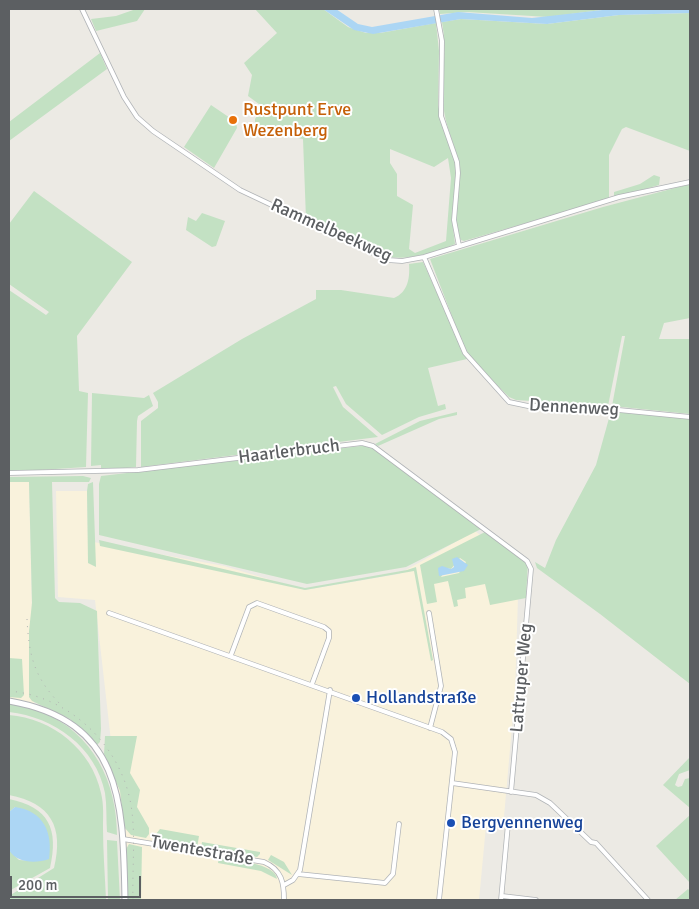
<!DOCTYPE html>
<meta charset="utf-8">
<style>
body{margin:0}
#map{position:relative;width:699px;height:909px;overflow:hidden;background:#eceae4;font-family:Signika,sans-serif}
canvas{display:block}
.frame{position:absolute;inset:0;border:10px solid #5c5f62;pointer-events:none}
.scale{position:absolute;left:10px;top:876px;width:131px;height:22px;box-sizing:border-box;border:2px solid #5c5f62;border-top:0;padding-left:6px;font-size:15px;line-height:18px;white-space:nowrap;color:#5c5f62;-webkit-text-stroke:4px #fff;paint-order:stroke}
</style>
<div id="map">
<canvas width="699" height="909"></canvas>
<div class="frame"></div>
<div class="scale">200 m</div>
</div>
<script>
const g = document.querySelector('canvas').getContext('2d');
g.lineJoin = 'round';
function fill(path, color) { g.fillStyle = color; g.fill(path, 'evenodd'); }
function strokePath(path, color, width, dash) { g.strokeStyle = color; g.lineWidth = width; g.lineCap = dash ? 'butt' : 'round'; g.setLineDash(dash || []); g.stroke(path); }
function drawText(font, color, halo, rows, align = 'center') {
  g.font = font + ' Signika,sans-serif'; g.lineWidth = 4; g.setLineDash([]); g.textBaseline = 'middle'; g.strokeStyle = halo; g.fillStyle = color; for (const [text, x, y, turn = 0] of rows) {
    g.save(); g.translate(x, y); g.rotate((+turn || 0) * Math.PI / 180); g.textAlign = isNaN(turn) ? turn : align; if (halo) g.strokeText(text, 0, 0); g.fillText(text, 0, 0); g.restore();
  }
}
fill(new Path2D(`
 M 29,480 L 34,704 L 9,702 L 9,481 Z
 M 56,491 L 87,491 L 88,541 L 224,566 L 305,590 L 399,574 L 475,531 L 519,565 L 515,693 L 503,828 L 486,826 L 479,900 L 129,900 L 95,600 L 58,597 Z`), '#f9f2dc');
fill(new Path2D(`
 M 136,9 L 145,9 L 137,21 L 96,31 L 91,19 L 116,16 Z
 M 255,9 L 323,9 L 348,27 L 366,33 L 380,33 L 436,23 L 439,51 L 438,106 L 454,156 L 456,169 L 452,219 L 455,244 C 435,253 410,260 389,257 L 306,219 L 303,139 L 255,130 L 255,119 L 263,107 L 248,96 L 252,75 L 244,63 L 277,33 ZM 390,149 L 434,167 L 448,158 L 451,178 L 446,241 L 415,253 L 409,249 L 413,205 L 397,196 L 397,174 L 390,163 Z
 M 439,9 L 609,9 L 548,17 L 467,12 L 440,14 Z
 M 690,13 L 690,151 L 626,127 L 622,129 L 609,155 L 609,199 L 464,241 L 461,240 C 449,220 461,192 459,171 C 458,150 447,132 444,111 C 440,81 448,52 442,22 L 461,19 L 547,24 L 619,15 Z
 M 100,53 L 107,69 L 9,141 L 9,122 Z
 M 211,105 L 236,122 L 237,128 L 214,168 L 184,147 Z
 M 654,175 L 660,177 L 659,185 L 614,198 L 614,192 L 640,184 Z
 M 690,184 L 690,318 L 664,323 L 659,339 L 690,339 L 690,414 L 612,406 L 625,336 L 622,336 L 608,406 L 516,400 L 509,397 L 473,362 L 465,350 L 430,259 L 603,207 Z
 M 34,191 L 132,262 L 77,336 L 79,391 L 88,393 L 86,467 L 10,472 L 9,290 L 46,315 L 49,312 L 9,284 L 9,224 Z
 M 202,213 L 225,221 L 216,246 L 212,247 L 186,230 L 188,217 L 196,221 Z
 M 423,262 L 467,359 L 428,368 L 438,406 L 445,404 L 446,409 L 419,417 L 382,435 L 346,404 L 336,386 L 333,387 L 343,407 L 378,437 L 141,467 L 141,421 L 158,408 L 158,402 L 153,393 L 242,339 L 316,299 L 316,290 L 341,290 L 394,298 C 408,292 410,278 409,264 Z
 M 92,393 L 144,398 L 149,395 L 153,406 L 138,416 L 137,421 L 136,467 L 101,471 L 101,465 L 91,466 Z
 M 611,411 L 690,419 L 690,684 L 600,614 L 537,568 L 535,562 L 545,568 L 556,540 L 596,465 Z
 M 457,412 L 457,415 L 439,419 L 378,446 L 375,444 L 420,421 Z
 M 369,445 L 483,528 L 406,567 L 307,584 L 99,535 L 99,484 L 101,476 Z
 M 83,476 L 91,478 L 89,482 L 52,482 L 55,598 L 59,602 L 80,603 L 97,611 L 101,729 L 100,742 L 97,745 L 70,719 L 32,701 L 29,697 L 29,631 L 32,603 L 29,482 L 9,482 L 9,477 Z
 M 93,482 L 96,567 L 88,563 L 87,491 L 88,484 Z
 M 487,531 L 528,562 L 526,598 L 490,605 L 485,584 L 465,588 L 466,598 L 457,600 L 458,606 L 454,607 L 448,581 L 434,584 L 437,602 L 427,604 L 420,565 ZM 460,558 L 466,562 L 459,573 L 441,577 L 447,568 L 451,569 Z
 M 99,540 L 305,588 L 407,570 L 416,567 L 433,660 L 431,661 L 414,571 L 305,590 L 100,546 Z
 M 9,658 L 22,659 L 24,695 L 21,698 L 9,697 Z
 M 9,703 C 20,706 32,708 42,712 C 93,733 117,782 117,835 L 107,832 C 106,819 107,806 105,793 C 96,747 54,717 9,712 Z
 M 9,715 C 52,718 92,750 101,793 C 104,805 103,816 103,828 C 103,852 105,876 106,900 L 9,900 L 9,896 L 54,868 C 64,827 51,803 9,795 Z
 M 105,736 L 137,736 L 130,773 L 140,790 L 137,807 L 149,828 L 149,834 L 146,838 L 131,835 L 124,827 L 120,791 L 104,754 Z
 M 690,757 L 690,770 L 679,774 L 675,785 L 678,787 L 682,786 L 685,779 L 690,778 L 690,808 L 663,785 Z
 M 9,799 C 49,807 59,829 50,868 L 9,891 L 9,850 L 19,860 L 33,861 L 15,807 L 9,812 Z
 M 690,815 L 690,883 L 656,846 Z
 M 160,829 L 199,836 L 197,848 L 158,840 L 156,834 Z
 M 107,840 L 117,841 L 120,900 L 108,900 Z
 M 202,842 L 260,852 L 260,854 L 257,857 L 201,848 Z
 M 129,844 L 142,847 L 141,900 L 127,900 L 125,851 Z
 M 271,855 L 284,862 L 292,875 L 268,860 Z
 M 219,857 C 232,860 276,863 277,879 L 261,871 L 218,863 Z
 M 688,889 L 690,891 L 689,900 L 675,900 Z`), '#c3e1c3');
fill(new Path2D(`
 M 323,9 L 336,9 L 358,24 L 372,27 L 458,12 L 532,18 L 611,9 L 690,9 L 690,13 L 619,15 L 547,24 L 461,19 L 373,34 L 354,30 Z
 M 457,557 L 468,565 L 464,571 L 439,576 L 438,568 L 442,566 L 451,569 L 454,567 L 452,559 Z
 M 15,807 C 44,811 53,833 49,859 C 35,864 17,863 9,850 L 9,812 Z`), '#acd6f4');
const street = new Path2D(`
 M 82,9 L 124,97 L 137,117 L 153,131 L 240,190 L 388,260 L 402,261 L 424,257 L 619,197 L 690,182
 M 436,9 L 442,41 L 441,116 L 457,162 L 458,173 L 454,220 L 459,246
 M 424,257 L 465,353 L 509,402 L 528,406 L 578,406 L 690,417
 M 9,473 L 138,470 L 362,443 L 373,446 L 527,561 L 531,569 L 511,792
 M 109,613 L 442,732 L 451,739 L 455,752 L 439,900
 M 429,613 L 441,686 L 430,728
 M 231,655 L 249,607 L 257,603 L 324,627 L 329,631 L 329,638 L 312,684
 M 452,783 L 536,795 L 550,803 L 591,842 L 596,843 L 648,900
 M 123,839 L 264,862 C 282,870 284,883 284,900
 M 298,874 L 385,883 L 393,874 L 399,824
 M 284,885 L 293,880 L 300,870 L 330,690
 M 502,896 L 536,900
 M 501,900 L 508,824`);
const secondary = new Path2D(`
 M 9,701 C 124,721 123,805 125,900`);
strokePath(street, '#b1b4b7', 5.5);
strokePath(secondary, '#b0b3b7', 7);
strokePath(street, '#fff', 4);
strokePath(secondary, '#fff', 5);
strokePath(new Path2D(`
 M 27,619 C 29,656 34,677 60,704
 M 9,691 C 70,696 121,746 131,805 C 136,836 132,869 133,900`), '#b1b2b2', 1, [1, 6]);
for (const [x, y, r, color] of [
 [233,120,5,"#e8710a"],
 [356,698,5,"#1a4fb4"],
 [451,823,5,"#1a4fb4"]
]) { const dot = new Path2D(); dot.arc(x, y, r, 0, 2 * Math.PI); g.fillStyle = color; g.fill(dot); strokePath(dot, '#fff', 2); }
drawText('18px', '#c56008', '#fff', [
 ["Rustpunt Erve",243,110],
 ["Wezenberg",243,131]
], 'left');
drawText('18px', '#5c5f62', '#fff', [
 ["Rammelbeekweg",331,231,24],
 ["Dennenweg",574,408,3],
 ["Haarlerbruch",289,452,-7],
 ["Lattruper Weg",522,678,-85],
 ["Twentestraße",202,851,10]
]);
drawText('18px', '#164399', '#fff', [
 ["Hollandstraße",366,698],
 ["Bergvennenweg",461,823]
], 'left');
</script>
